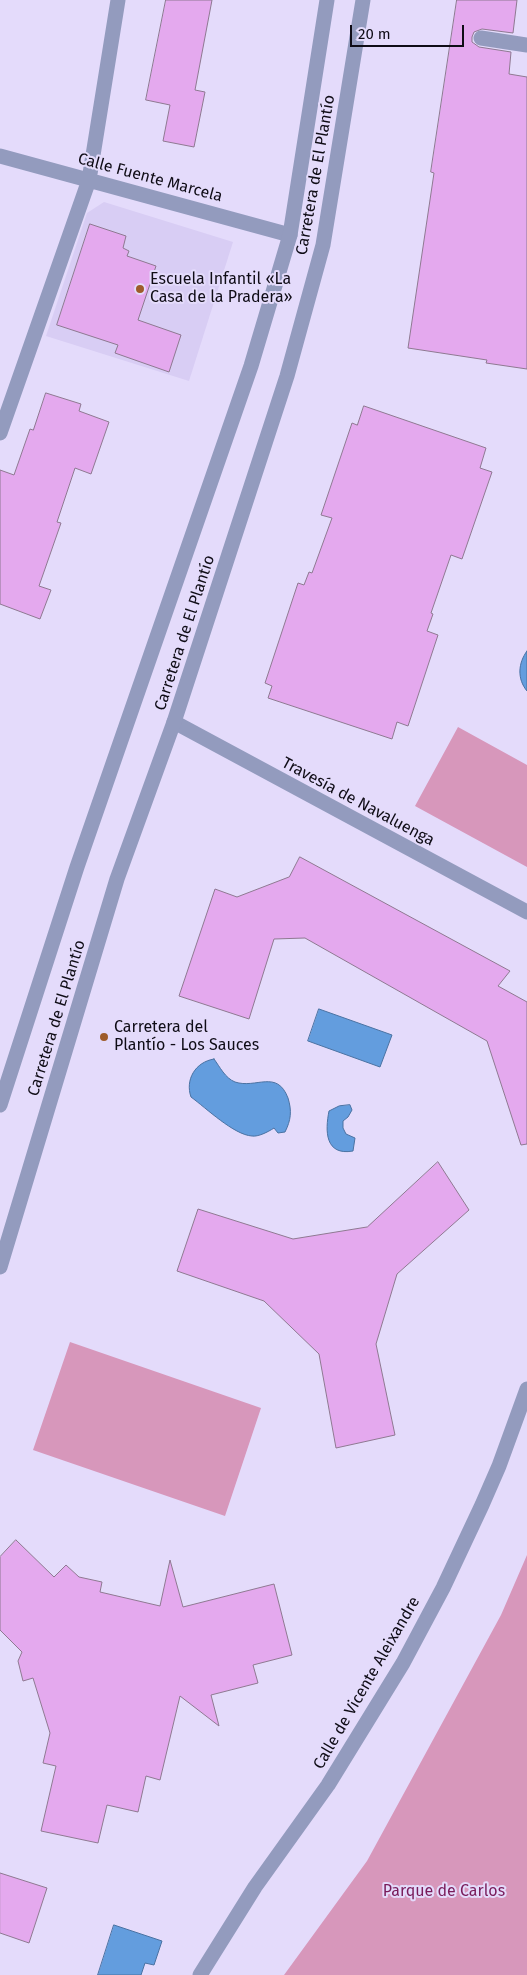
<!DOCTYPE html>
<meta charset="utf-8">
<style>
body{margin:0}
#map{position:relative;width:527px;height:1975px;overflow:hidden;background:#e4dbfb;font-family:"Fira Sans",sans-serif}
canvas{display:block}
.scale{position:absolute;left:350px;top:25px;width:114px;height:22px;box-sizing:border-box;border:2px solid #0f0c16;border-top:0;padding-left:6px;font-size:15px;line-height:18px;white-space:nowrap;color:#0f0c16;-webkit-text-stroke:4px #e4dbfb;paint-order:stroke}
</style>
<div id="map">
<canvas width="527" height="1975"></canvas>
<div class="scale">20 m</div>
</div>
<script>
const g = document.querySelector('canvas').getContext('2d');
g.lineJoin = 'round';
function fill(path, color) { g.fillStyle = color; g.fill(path, 'evenodd'); }
function strokePath(path, color, width, dash) { g.strokeStyle = color; g.lineWidth = width; g.lineCap = dash ? 'butt' : 'round'; g.setLineDash(dash || []); g.stroke(path); }
function drawText(font, color, halo, rows, align = 'center') {
  g.font = font + ' "Fira Sans",sans-serif'; g.lineWidth = 4; g.setLineDash([]); g.textBaseline = 'middle'; g.strokeStyle = halo; g.fillStyle = color; for (const [text, x, y, turn = 0] of rows) {
    g.save(); g.translate(x, y); g.rotate((+turn || 0) * Math.PI / 180); g.textAlign = isNaN(turn) ? turn : align; if (halo) g.strokeText(text, 0, 0); g.fillText(text, 0, 0); g.restore();
  }
}
fill(new Path2D(`
 M 104,202 L 233,242 L 189,381 L 46,336 L 87,213 Z`), '#d8cdf4');
fill(new Path2D(`
 M 458,727 L 527,765 L 527,867 L 415,806 Z
 M 70,1342 L 261,1408 L 225,1516 L 33,1450 Z
 M 527,1555 L 527,1975 L 284,1975 L 367,1861 L 501,1615 Z`), '#d797bb');
const water = new Path2D(`
 M 527,651 L 527,691 C 517,679 518,663 527,651 Z
 M 319,1009 L 392,1035 L 380,1067 L 308,1041 Z
 M 214,1059 C 220,1067 225,1078 235,1082 C 256,1089 277,1069 288,1098 C 292,1111 291,1120 285,1132 L 278,1133 L 274,1128 C 268,1132 258,1137 252,1136 C 234,1135 206,1108 191,1097 C 185,1080 195,1062 214,1059 Z
 M 350,1105 L 352,1110 L 348,1117 L 343,1121 L 343,1128 L 346,1134 L 355,1138 L 353,1151 C 325,1156 325,1131 329,1111 L 339,1106 Z
 M 114,1925 L 162,1941 L 154,1965 L 145,1963 L 141,1975 L 98,1975 Z`);
fill(water, '#639dde');
strokePath(water, '#4a72a2', 1);
const building = new Path2D(`
 M 166,0 L 212,0 L 195,90 L 205,92 L 194,147 L 163,141 L 170,105 L 146,100 Z
 M 457,0 L 517,0 L 513,33 L 482,29 L 474,32 L 472,37 L 472,42 L 479,47 L 511,52 L 509,74 L 527,77 L 527,369 L 486,363 L 487,360 L 408,348 L 434,173 L 431,172 Z
 M 90,224 L 126,236 L 123,248 L 129,251 L 127,256 L 156,266 L 138,320 L 181,335 L 169,372 L 115,353 L 118,345 L 57,325 Z
 M 46,393 L 81,404 L 79,411 L 109,422 L 91,474 L 75,468 L 57,522 L 61,523 L 39,586 L 51,590 L 40,619 L 0,604 L 0,470 L 14,475 L 30,429 L 33,430 Z
 M 364,406 L 486,448 L 480,468 L 492,472 L 462,559 L 451,555 L 431,613 L 433,614 L 427,631 L 438,635 L 408,726 L 397,722 L 392,739 L 268,698 L 272,686 L 265,683 L 298,583 L 304,585 L 309,572 L 312,573 L 332,518 L 321,515 L 352,423 L 357,425 Z
 M 300,857 L 510,971 L 498,986 L 527,1002 L 527,1144 L 521,1145 L 487,1041 L 305,938 L 274,939 L 249,1019 L 179,996 L 215,889 L 237,897 L 289,877 Z
 M 438,1162 L 469,1210 L 397,1274 L 376,1344 L 395,1435 L 336,1448 L 319,1354 L 264,1301 L 177,1271 L 198,1209 L 293,1239 L 367,1227 Z
 M 16,1540 L 54,1577 L 66,1565 L 79,1577 L 102,1582 L 100,1592 L 160,1606 L 170,1560 L 183,1607 L 274,1584 L 292,1655 L 253,1665 L 258,1683 L 211,1695 L 219,1726 L 180,1696 L 160,1780 L 146,1776 L 138,1812 L 107,1805 L 98,1843 L 41,1831 L 56,1766 L 43,1763 L 50,1733 L 33,1678 L 23,1681 L 18,1661 L 22,1652 L 0,1630 L 0,1557 Z
 M 0,1873 L 47,1888 L 29,1943 L 0,1933 Z`);
fill(building, '#e4a9ee');
strokePath(building, '#8e7991', 1);
strokePath(new Path2D(`
 M 481,38 L 527,45`), '#939bbe', 15);
strokePath(new Path2D(`
 M 0,156 L 290,235
 M 0,433 L 89,180 L 118,0
 M 174,722 L 527,912
 M 200,1975 L 255,1887 L 328,1785 L 403,1663 L 443,1588 L 482,1505 L 499,1466 L 527,1389`), '#939bbe', 15);
strokePath(new Path2D(`
 M 0,1105 L 77,867 L 251,366 L 290,235 L 327,0
 M 0,1267 L 117,879 L 174,722 L 287,376 L 323,245 L 363,0`), '#939bbe', 15);
for (const [x, y, r, color] of [
 [140,289,5,"#9e5b2a"],
 [104,1037,5,"#9e5b2a"]
]) { const dot = new Path2D(); dot.arc(x, y, r, 0, 2 * Math.PI); g.fillStyle = color; g.fill(dot); strokePath(dot, '#e4dbfb', 2); }
drawText('16px', '#0f0c16', '#e4dbfb', [
 ["Carretera de El Plantío",316,175,-80],
 ["Calle Fuente Marcela",150,178,15],
 ["Carretera de El Plantío",185,633,-72],
 ["Travesía de Navaluenga",358,802,28],
 ["Carretera de El Plantío",57,1018,-73],
 ["Calle de Vicente Aleixandre",367,1683,-60]
]);
drawText('16px', '#0f0c16', '#e4dbfb', [
 ["Escuela Infantil «La",150,280],
 ["Casa de la Pradera»",150,298],
 ["Carretera del",114,1028],
 ["Plantío - Los Sauces",114,1046]
], 'left');
drawText('16px', '#791b5a', '#e4dbfb', [
 ["Parque de Carlos",444,1892]
]);
</script>
